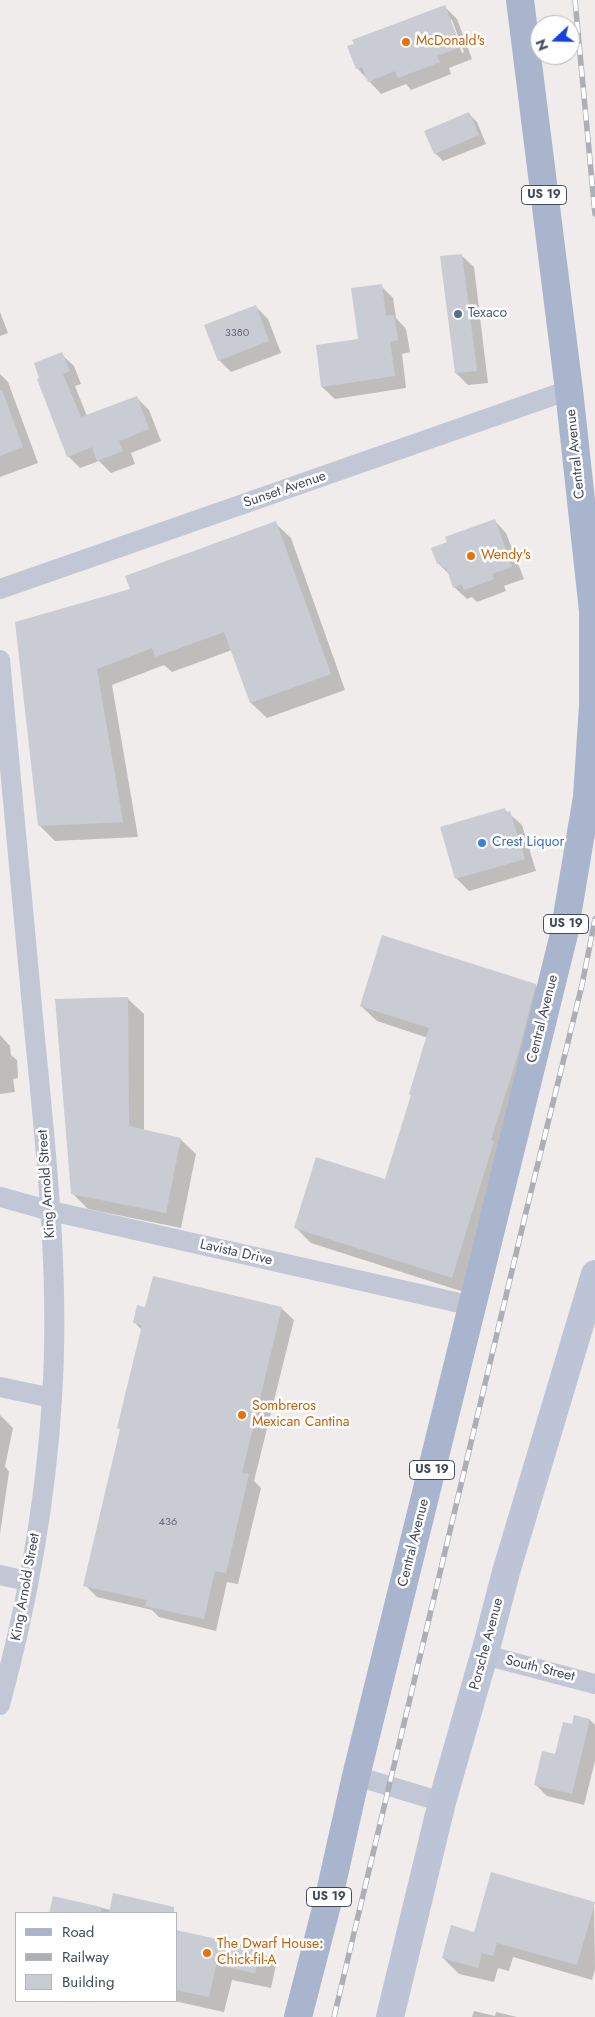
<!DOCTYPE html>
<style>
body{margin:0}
#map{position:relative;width:595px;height:2017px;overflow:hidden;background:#efeceb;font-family:Jost,sans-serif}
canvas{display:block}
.legend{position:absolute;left:15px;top:1912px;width:162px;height:90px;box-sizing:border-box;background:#fff;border:1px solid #b4b7bd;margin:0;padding:6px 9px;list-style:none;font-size:15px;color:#434a5a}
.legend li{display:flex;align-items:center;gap:10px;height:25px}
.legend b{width:25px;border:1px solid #b4b7bd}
.north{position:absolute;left:530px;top:15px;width:50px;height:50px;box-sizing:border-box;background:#fff;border:1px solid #b4b7bd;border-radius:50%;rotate:249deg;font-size:14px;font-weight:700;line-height:20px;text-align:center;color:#434a5a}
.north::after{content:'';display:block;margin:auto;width:18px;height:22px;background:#1141e3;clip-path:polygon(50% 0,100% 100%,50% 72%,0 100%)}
</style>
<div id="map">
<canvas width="595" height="2017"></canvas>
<ul class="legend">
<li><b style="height:6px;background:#a9b4cd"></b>Road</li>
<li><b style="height:6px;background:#adafb7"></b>Railway</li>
<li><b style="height:14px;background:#caccd4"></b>Building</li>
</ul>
<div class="north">N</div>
</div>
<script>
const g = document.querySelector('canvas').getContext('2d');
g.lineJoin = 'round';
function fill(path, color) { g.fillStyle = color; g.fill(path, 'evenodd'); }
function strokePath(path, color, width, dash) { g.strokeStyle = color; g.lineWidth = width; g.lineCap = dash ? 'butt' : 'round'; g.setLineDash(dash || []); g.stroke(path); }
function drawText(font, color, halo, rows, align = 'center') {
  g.font = font + ' Jost,sans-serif'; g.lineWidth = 5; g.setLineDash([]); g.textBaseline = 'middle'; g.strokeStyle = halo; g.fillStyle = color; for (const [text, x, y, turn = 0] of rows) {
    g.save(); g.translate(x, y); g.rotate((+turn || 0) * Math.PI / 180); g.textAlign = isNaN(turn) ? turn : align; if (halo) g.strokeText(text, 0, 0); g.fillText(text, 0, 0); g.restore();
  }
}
fill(new Path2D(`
 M 445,7 L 457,19 L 472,59 L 449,68 L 451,74 L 411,90 L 406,84 L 381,94 L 357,68 ZM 449,20 L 452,20 L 464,52 L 462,53 Z
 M 469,114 L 477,122 L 486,144 L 443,161 L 435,153 Z
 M 461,255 L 474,267 L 488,383 L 468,385 L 456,373 Z
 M 381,286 L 393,298 L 396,318 L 406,329 L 410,352 L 402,354 L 406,388 L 335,399 L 322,387 L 360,340 Z
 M 256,307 L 268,319 L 281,353 L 231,372 L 219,360 Z
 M 0,312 L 8,333 L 0,336 Z
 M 61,354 L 74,366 L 81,384 L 75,386 L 87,416 L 136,397 L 149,410 L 161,441 L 131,453 L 135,464 L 111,473 L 99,461 L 80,468 L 68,456 Z
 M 0,374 L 8,382 L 38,463 L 0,477 Z
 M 494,520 L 506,533 L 524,579 L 504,586 L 506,591 L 477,602 L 472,597 L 467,599 L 454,587 L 450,575 L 438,563 Z
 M 275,523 L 291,538 L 345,690 L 267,718 L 251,703 L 232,650 L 172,672 L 164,665 L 112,685 L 138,837 L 55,841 L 39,825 L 17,623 L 132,590 Z
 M 504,809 L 522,825 L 536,871 L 469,891 L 456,878 Z
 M 535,985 L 551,1001 L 467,1293 L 311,1243 L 295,1227 L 386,1181 L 412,1096 L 428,1038 L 377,1021 L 361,1006 Z
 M 128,999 L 144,1014 L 144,1131 L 180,1139 L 196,1154 L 181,1228 L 88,1209 L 72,1193 Z
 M 0,1035 L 10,1046 L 11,1055 L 17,1060 L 18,1078 L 13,1079 L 15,1092 L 0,1094 Z
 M 281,1308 L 294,1320 L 254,1481 L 261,1488 L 238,1584 L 227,1582 L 216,1631 L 159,1617 L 152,1610 L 97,1597 L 85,1585 L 121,1430 L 119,1428 L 142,1330 L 134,1322 L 146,1309 Z
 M 0,1415 L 13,1428 L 5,1466 L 9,1472 L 0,1534 Z
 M 575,1717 L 590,1720 L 595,1725 L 595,1761 L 584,1805 L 547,1796 L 535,1784 L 556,1756 L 573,1726 Z
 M 54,1897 L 111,1910 L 161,1905 L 169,1913 L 51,1913 Z
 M 594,1903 L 595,1970 L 592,1980 L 513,1957 L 509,1971 L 498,1968 L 494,1982 L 459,1974 L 443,1958 L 475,1933 Z
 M 176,1931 L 260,1950 L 276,1965 L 271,1988 L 232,1980 L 224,2012 L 174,2001 L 176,2001 Z
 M 474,2011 L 495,2016 L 496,2012 L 517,2017 L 472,2017 Z`), '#0003');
fill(new Path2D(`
 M 445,5 L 461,47 L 437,56 L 440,62 L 398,78 L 395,71 L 368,82 L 362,67 L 356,69 L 347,46 L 354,44 L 352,40 Z
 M 469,112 L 479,135 L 434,154 L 424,131 Z
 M 462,254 L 477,371 L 455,373 L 440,256 Z
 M 382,284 L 386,316 L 394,315 L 398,340 L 390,342 L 395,376 L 321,387 L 316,345 L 358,339 L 351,288 Z
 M 256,305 L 269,341 L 218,361 L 204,325 Z
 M 62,352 L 70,371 L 63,374 L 81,417 L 137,396 L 149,429 L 119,441 L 123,451 L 97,461 L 92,447 L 67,457 L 37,379 L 39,378 L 34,363 Z
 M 0,390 L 2,390 L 23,447 L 0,456 Z
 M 495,519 L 512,567 L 492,574 L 494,579 L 464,590 L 462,584 L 453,588 L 446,567 L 442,568 L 440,563 L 437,564 L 431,548 L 447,542 L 445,537 Z
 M 276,521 L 331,674 L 250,703 L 224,632 L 155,657 L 152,648 L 97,669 L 123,822 L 38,826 L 15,622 L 130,589 L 125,576 Z
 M 505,808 L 506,812 L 510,811 L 525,859 L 455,879 L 440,827 Z
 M 382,935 L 536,984 L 519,1051 L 491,1140 L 494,1141 L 452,1278 L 294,1228 L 316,1157 L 385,1179 L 411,1095 L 409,1094 L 429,1028 L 360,1006 Z
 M 128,997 L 129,1126 L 181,1138 L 166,1213 L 71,1194 L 55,999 Z
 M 153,1276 L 282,1307 L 242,1473 L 249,1474 L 226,1573 L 215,1571 L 204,1619 L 145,1606 L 147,1600 L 83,1586 L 120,1429 L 117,1428 L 142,1325 L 133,1323 L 137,1305 L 145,1307 Z
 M 574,1715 L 590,1719 L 572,1794 L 534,1785 L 542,1751 L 555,1754 L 563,1722 L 572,1724 Z
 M 491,1872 L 595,1902 L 577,1965 L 497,1943 L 493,1956 L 482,1953 L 478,1968 L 442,1958 L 451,1925 L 474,1932 Z
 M 113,1893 L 174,1907 L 174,1913 L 109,1913 Z
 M 53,1896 L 101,1907 L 101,1913 L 49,1913 Z
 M 176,1930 L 261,1949 L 255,1973 L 216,1965 L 209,1997 L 176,1990 Z`), '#caccd4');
strokePath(new Path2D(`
 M 0,589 L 569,390
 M 0,660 C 11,783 22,906 34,1028 C 46,1151 60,1275 52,1398 C 46,1501 27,1605 0,1705
 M 0,1197 L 51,1211 L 473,1306
 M 0,1387 L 52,1398
 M 0,1575 L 27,1581
 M 485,1655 L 595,1684
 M 356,1776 L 442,1802`), '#c1c7d4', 20);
strokePath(new Path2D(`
 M 390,2017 L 442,1802 L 487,1645 L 506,1572 L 595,1274`), '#bdc4d6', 28);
strokePath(new Path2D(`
 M 298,2017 L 329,1897 L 356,1776 L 564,934 L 587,797 L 593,706 L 593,611 L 569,390 L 520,0`), '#a9b4cd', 28);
const rail = new Path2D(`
 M 575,0 L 595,214
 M 334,2017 L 526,1212 L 582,985 L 595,919`);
strokePath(rail, '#adafb7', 5.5);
strokePath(rail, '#fff', 4, [11]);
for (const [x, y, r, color] of [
 [406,42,5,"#e8710a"],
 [458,314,5,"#5c6f8a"],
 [471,556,5,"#e8710a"],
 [482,843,5,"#3f7fe0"],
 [242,1415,5,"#e8710a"],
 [207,1953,5,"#e8710a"]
]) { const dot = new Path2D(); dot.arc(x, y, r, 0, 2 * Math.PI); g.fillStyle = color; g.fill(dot); strokePath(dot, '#fff', 2); }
drawText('11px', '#656a78', null, [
 ["3380",237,333],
 ["436",168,1522]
]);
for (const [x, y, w] of [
 [544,195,45],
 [566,924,45],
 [432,1470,45],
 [329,1897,45]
]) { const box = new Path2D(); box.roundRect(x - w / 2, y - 9.5, w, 19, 4); g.fillStyle = '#fff'; g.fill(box); strokePath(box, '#434a5a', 1); }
drawText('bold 12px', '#434a5a', null, [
 ["US 19",544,195],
 ["US 19",566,924],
 ["US 19",432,1470],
 ["US 19",329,1897]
]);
drawText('14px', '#c56008', '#fff', [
 ["McDonald's",416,42],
 ["Wendy's",481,556],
 ["Sombreros",252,1407],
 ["Mexican Cantina",252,1423],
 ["The Dwarf House:",217,1945],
 ["Chick-fil-A",217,1961]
], 'left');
drawText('14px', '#4e5e75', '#fff', [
 ["Texaco",468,314]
], 'left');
drawText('14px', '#434a5a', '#fff', [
 ["Central Avenue",576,454,-96],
 ["Sunset Avenue",285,490,-19],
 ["Central Avenue",543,1019,-76],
 ["King Arnold Street",47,1184,-94],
 ["Lavista Drive",236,1253,13],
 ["Central Avenue",414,1543,-76],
 ["King Arnold Street",26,1587,-80],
 ["Porsche Avenue",487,1644,-75],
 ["South Street",540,1669,14]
]);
drawText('14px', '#366cbe', '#fff', [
 ["Crest Liquor",492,843]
], 'left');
</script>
